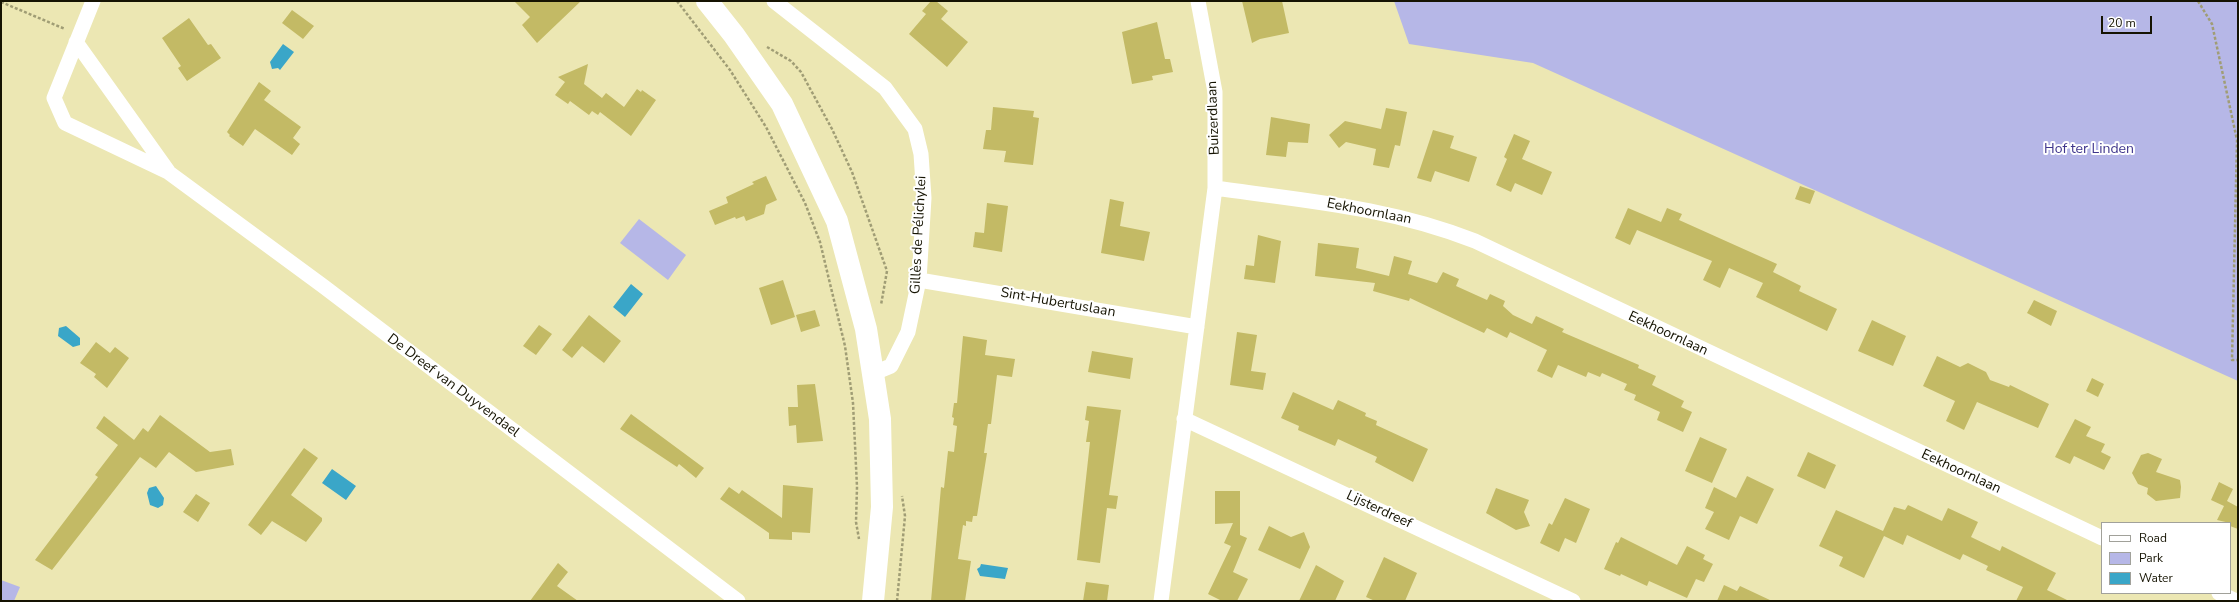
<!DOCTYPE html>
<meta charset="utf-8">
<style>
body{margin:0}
#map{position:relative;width:2239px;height:602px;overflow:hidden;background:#ece7b3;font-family:"Nunito Sans",sans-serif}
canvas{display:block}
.frame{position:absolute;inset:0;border:2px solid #151302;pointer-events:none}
.legend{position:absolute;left:2101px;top:522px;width:130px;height:72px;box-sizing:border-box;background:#fff;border:1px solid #a1a19a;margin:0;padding:5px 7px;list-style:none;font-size:12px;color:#151302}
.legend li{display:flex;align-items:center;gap:8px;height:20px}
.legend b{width:20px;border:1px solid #a1a19a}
.scale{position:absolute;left:2101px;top:16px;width:51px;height:18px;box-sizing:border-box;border:2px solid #151302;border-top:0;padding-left:5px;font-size:12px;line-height:14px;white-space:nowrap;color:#151302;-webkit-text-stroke:3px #fff;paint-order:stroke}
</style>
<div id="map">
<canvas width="2239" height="602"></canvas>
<div class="frame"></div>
<ul class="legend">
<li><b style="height:5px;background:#fff"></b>Road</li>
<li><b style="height:11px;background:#b6b7e7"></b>Park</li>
<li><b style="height:11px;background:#3aa6c8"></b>Water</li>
</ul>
<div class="scale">20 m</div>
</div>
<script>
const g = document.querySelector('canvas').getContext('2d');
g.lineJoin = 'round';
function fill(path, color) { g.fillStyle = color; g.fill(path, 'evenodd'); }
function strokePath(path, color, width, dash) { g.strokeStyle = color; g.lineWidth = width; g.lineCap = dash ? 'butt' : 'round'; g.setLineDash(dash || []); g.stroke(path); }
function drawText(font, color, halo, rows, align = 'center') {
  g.font = font + ' "Nunito Sans",sans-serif'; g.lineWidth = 4; g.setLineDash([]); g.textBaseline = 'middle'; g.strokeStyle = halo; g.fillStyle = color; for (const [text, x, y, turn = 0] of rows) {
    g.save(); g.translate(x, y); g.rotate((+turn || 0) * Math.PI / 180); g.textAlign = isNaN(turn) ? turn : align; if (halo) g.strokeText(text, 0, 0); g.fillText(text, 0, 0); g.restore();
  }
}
fill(new Path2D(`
 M 1394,1 L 2238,1 L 2238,381 L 1533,63 L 1409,44 Z
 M 639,219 L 686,255 L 668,280 L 620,243 Z
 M 1,580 L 20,587 L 14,601 L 1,601 Z`), '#b6b7e7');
fill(new Path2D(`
 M 283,44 L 294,52 L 280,70 L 278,68 L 272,69 L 270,62 Z
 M 631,284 L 643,294 L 625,317 L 613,307 Z
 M 66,326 L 80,338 L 80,345 L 73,347 L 58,336 L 59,328 Z
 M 332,469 L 356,486 L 346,500 L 322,483 Z
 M 156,486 L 164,498 L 163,505 L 158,508 L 150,505 L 147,493 L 149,488 Z
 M 981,564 L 1008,568 L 1005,579 L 980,576 L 977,569 L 980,567 Z`), '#3aa6c8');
fill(new Path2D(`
 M 514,1 L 581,1 L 537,43 L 522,25 L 530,17 Z
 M 931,1 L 936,1 L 948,11 L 941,19 L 968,42 L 947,67 L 909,34 L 926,14 L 922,11 Z
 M 1242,1 L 1282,1 L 1289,33 L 1260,39 L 1252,43 Z
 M 292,10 L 314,26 L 303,39 L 282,23 Z
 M 189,18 L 208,45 L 211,44 L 221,58 L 187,81 L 178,68 L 181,66 L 162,38 Z
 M 1157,22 L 1165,59 L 1170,59 L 1173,72 L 1152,76 L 1153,80 L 1132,84 L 1122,32 Z
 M 588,64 L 584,84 L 602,98 L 606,93 L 624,107 L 637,89 L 641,92 L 642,90 L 656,100 L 631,136 L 600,112 L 598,115 L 592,111 L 589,115 L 570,101 L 568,104 L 555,95 L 565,82 L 558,77 Z
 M 259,82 L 271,91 L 264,100 L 301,127 L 293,138 L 300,144 L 292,155 L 255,129 L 243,146 L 229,136 L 230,135 L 227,132 Z
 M 993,107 L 1034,111 L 1033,117 L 1039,118 L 1033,165 L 1004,162 L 1006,151 L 983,149 L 986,130 L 991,130 Z
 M 1386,108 L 1407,112 L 1400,146 L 1395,145 L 1389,168 L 1373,165 L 1376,149 L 1346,142 L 1339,148 L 1329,135 L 1345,121 L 1381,129 Z
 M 1271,117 L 1310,124 L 1308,143 L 1288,142 L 1286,157 L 1266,155 Z
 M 1433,130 L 1454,136 L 1450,148 L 1477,157 L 1469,182 L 1435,171 L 1431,182 L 1417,178 Z
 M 1514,134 L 1530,141 L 1522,159 L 1552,172 L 1542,195 L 1515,183 L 1511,192 L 1496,185 L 1507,159 L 1504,157 Z
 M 766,176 L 777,200 L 766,205 L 764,214 L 746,221 L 744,216 L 736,219 L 735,217 L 715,225 L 709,211 L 728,203 L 726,197 L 754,184 L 752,182 Z
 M 1800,186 L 1815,191 L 1810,204 L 1795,199 Z
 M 1110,199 L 1124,202 L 1120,226 L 1150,232 L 1144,261 L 1101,253 Z
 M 987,203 L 1008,206 L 1002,252 L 973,247 L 975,232 L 984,233 Z
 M 1628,208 L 1661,222 L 1667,208 L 1682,214 L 1679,220 L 1777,264 L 1773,272 L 1801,286 L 1799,291 L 1837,309 L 1827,331 L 1756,297 L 1763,283 L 1729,268 L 1720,288 L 1703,280 L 1712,261 L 1637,230 L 1630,245 L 1615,238 Z
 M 1258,235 L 1281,241 L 1275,283 L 1244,279 L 1246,265 L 1254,266 Z
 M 1318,243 L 1359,248 L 1356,268 L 1389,276 L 1394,256 L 1412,261 L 1408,274 L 1437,283 L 1443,272 L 1459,279 L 1456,286 L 1487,300 L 1490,294 L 1505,301 L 1503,306 L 1513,315 L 1532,324 L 1536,316 L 1564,329 L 1562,332 L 1639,365 L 1638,368 L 1656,376 L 1652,385 L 1684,401 L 1681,407 L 1692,412 L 1683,432 L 1657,420 L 1660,412 L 1634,400 L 1636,395 L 1624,390 L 1627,384 L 1602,373 L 1600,377 L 1588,372 L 1586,377 L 1558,365 L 1552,378 L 1537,371 L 1547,350 L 1510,332 L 1507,338 L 1487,328 L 1484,333 L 1410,298 L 1409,301 L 1373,291 L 1375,283 L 1315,276 Z
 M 783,280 L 795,317 L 771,325 L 759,288 Z
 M 2034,300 L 2057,311 L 2051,326 L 2027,313 Z
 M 815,310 L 820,326 L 801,332 L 796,315 Z
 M 589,315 L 621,341 L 604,363 L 582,346 L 572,358 L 562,350 Z
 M 1872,320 L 1906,336 L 1893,366 L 1858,351 Z
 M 539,325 L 552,334 L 536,355 L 523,346 Z
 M 1237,332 L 1257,335 L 1251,371 L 1266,373 L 1263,390 L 1230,385 Z
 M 963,336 L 987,340 L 985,355 L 1015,359 L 1012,377 L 997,375 L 991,424 L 988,424 L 984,453 L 987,453 L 977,516 L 973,516 L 972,522 L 966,521 L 966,526 L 963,525 L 958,559 L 971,561 L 965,601 L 931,601 L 941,487 L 944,488 L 948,451 L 954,452 L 957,426 L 953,425 L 954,418 L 952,417 L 954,403 L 957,403 Z
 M 96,342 L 110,353 L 115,347 L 129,358 L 107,388 L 94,377 L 96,374 L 80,363 Z
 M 1092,351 L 1133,358 L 1130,379 L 1088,372 Z
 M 1937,356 L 1960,367 L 1968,363 L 1986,372 L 1990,380 L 2009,387 L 2010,385 L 2049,404 L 2038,428 L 1977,402 L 1964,430 L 1946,421 L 1955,401 L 1923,386 Z
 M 2092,378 L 2104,384 L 2098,397 L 2086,391 Z
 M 815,384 L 823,441 L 797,443 L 796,425 L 789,426 L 788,407 L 798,407 L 797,385 Z
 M 1293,392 L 1333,410 L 1338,400 L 1366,413 L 1365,416 L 1377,421 L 1376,425 L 1428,449 L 1413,482 L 1375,462 L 1377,457 L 1338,439 L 1335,446 L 1298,430 L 1299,426 L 1281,418 Z
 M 1087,406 L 1121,410 L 1109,495 L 1118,496 L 1116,509 L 1107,508 L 1100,563 L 1077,560 L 1090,442 L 1086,442 L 1089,421 L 1085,420 Z
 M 631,414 L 704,468 L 696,478 L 679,464 L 677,467 L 620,429 Z
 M 160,415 L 210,452 L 231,449 L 234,465 L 196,472 L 169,452 L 156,468 L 140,457 L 52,570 L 35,560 L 98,477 L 95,475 L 118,445 L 96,428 L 104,416 L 134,440 L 143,428 L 148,432 Z
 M 2075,419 L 2091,427 L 2086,436 L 2105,444 L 2101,452 L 2111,457 L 2104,470 L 2074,456 L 2070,464 L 2055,457 Z
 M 1700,437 L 1727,449 L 1712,483 L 1685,471 Z
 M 304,448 L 318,458 L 291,495 L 322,518 L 322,521 L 306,542 L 272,521 L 261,535 L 248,525 Z
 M 1808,452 L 1836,465 L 1825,489 L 1797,476 Z
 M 2148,453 L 2162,459 L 2156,472 L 2180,480 L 2181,487 L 2180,498 L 2156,501 L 2147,494 L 2148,488 L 2138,484 L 2132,473 L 2141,455 Z
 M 1747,476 L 1774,489 L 1757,524 L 1740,516 L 1729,540 L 1705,529 L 1714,512 L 1705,508 L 1714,487 L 1736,498 Z
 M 2219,482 L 2233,489 L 2227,501 L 2238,507 L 2238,529 L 2230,526 L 2230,523 L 2217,520 L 2224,506 L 2211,500 Z
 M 783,485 L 813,488 L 810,533 L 792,532 L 792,540 L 769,539 L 769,533 L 720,499 L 729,487 L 739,494 L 742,490 L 782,518 Z
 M 1496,488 L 1529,500 L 1524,512 L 1530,526 L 1516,530 L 1486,513 Z
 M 1215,491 L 1240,491 L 1240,535 L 1247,538 L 1233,572 L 1248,579 L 1237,601 L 1222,601 L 1208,594 L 1231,546 L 1224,543 L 1233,523 L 1215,524 Z
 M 196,494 L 210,503 L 198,522 L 183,512 Z
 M 1565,498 L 1590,509 L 1576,543 L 1565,538 L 1559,552 L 1540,543 L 1549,523 L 1552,525 Z
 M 1908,505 L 1942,521 L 1948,508 L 1978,522 L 1971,537 L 2000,551 L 2002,546 L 2056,573 L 2047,590 L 2069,601 L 2016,601 L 2023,587 L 1986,570 L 1988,566 L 1963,554 L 1960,560 L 1907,535 L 1903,545 L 1884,536 L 1864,578 L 1839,566 L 1843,557 L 1819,546 L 1836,510 L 1883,531 L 1894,507 L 1905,510 Z
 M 1269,526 L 1291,537 L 1304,532 L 1310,547 L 1300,569 L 1258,550 Z
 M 1621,537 L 1677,565 L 1687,546 L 1705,555 L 1703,559 L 1713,564 L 1704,582 L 1696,579 L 1687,598 L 1649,581 L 1647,586 L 1621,574 L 1620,576 L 1604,569 L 1616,542 L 1618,543 Z
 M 1384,557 L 1417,573 L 1405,601 L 1375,601 L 1366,597 Z
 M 558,563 L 568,572 L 557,586 L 578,601 L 530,601 Z
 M 1316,565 L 1344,581 L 1335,601 L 1299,601 Z
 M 1086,582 L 1109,585 L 1107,601 L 1083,601 Z
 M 1724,585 L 1737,591 L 1740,586 L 1772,601 L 1717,601 Z`), '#c3ba65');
strokePath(new Path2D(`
 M 677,1 L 730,70 L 766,127 L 805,203 L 820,242 L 845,346 L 853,403 L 857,487 L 856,522 L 859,539
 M 2198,1 L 2212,24 L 2237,140 L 2232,360 L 2238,360
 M 1,2 L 65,29
 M 767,47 L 791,61 L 801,72 L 832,129 L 852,172 L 887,271 L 881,305
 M 897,601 L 905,516 L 902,496`), '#a09d75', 2.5, [3, 2]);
strokePath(new Path2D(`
 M 93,1 L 54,98 L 65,123 L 168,172 L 323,286 L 738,601
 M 774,1 L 885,88 L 915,129 L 921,154 L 924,198 L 919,280 L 908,332 L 891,366 L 874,373
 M 76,42 L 168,171
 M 1215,188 C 1306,201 1389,207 1475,241 L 2102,538
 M 919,280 L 1197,327
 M 1184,419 L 1573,601
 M 2219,593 L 2236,601
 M 1161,601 L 1215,188 L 1215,92 L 1198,1`), '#fff', 15);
strokePath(new Path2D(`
 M 707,1 L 734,35 L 782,104 L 837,221 L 866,329 L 880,419 L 882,507 L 873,601`), '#fff', 22);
drawText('14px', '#151302', '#fff', [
 ["Buizerdlaan",1214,118,-92],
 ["Eekhoornlaan",1369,212,11],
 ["Gillès de Pélichylei",919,235,-87],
 ["Sint-Hubertuslaan",1058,303,10],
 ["Eekhoornlaan",1668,334,25],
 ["De Dreef van Duyvendael",453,386,37],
 ["Eekhoornlaan",1961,472,25],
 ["Lijsterdreef",1379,510,25]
]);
drawText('14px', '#3f358c', '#fff', [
 ["Hof ter Linden",2089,150]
]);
</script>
